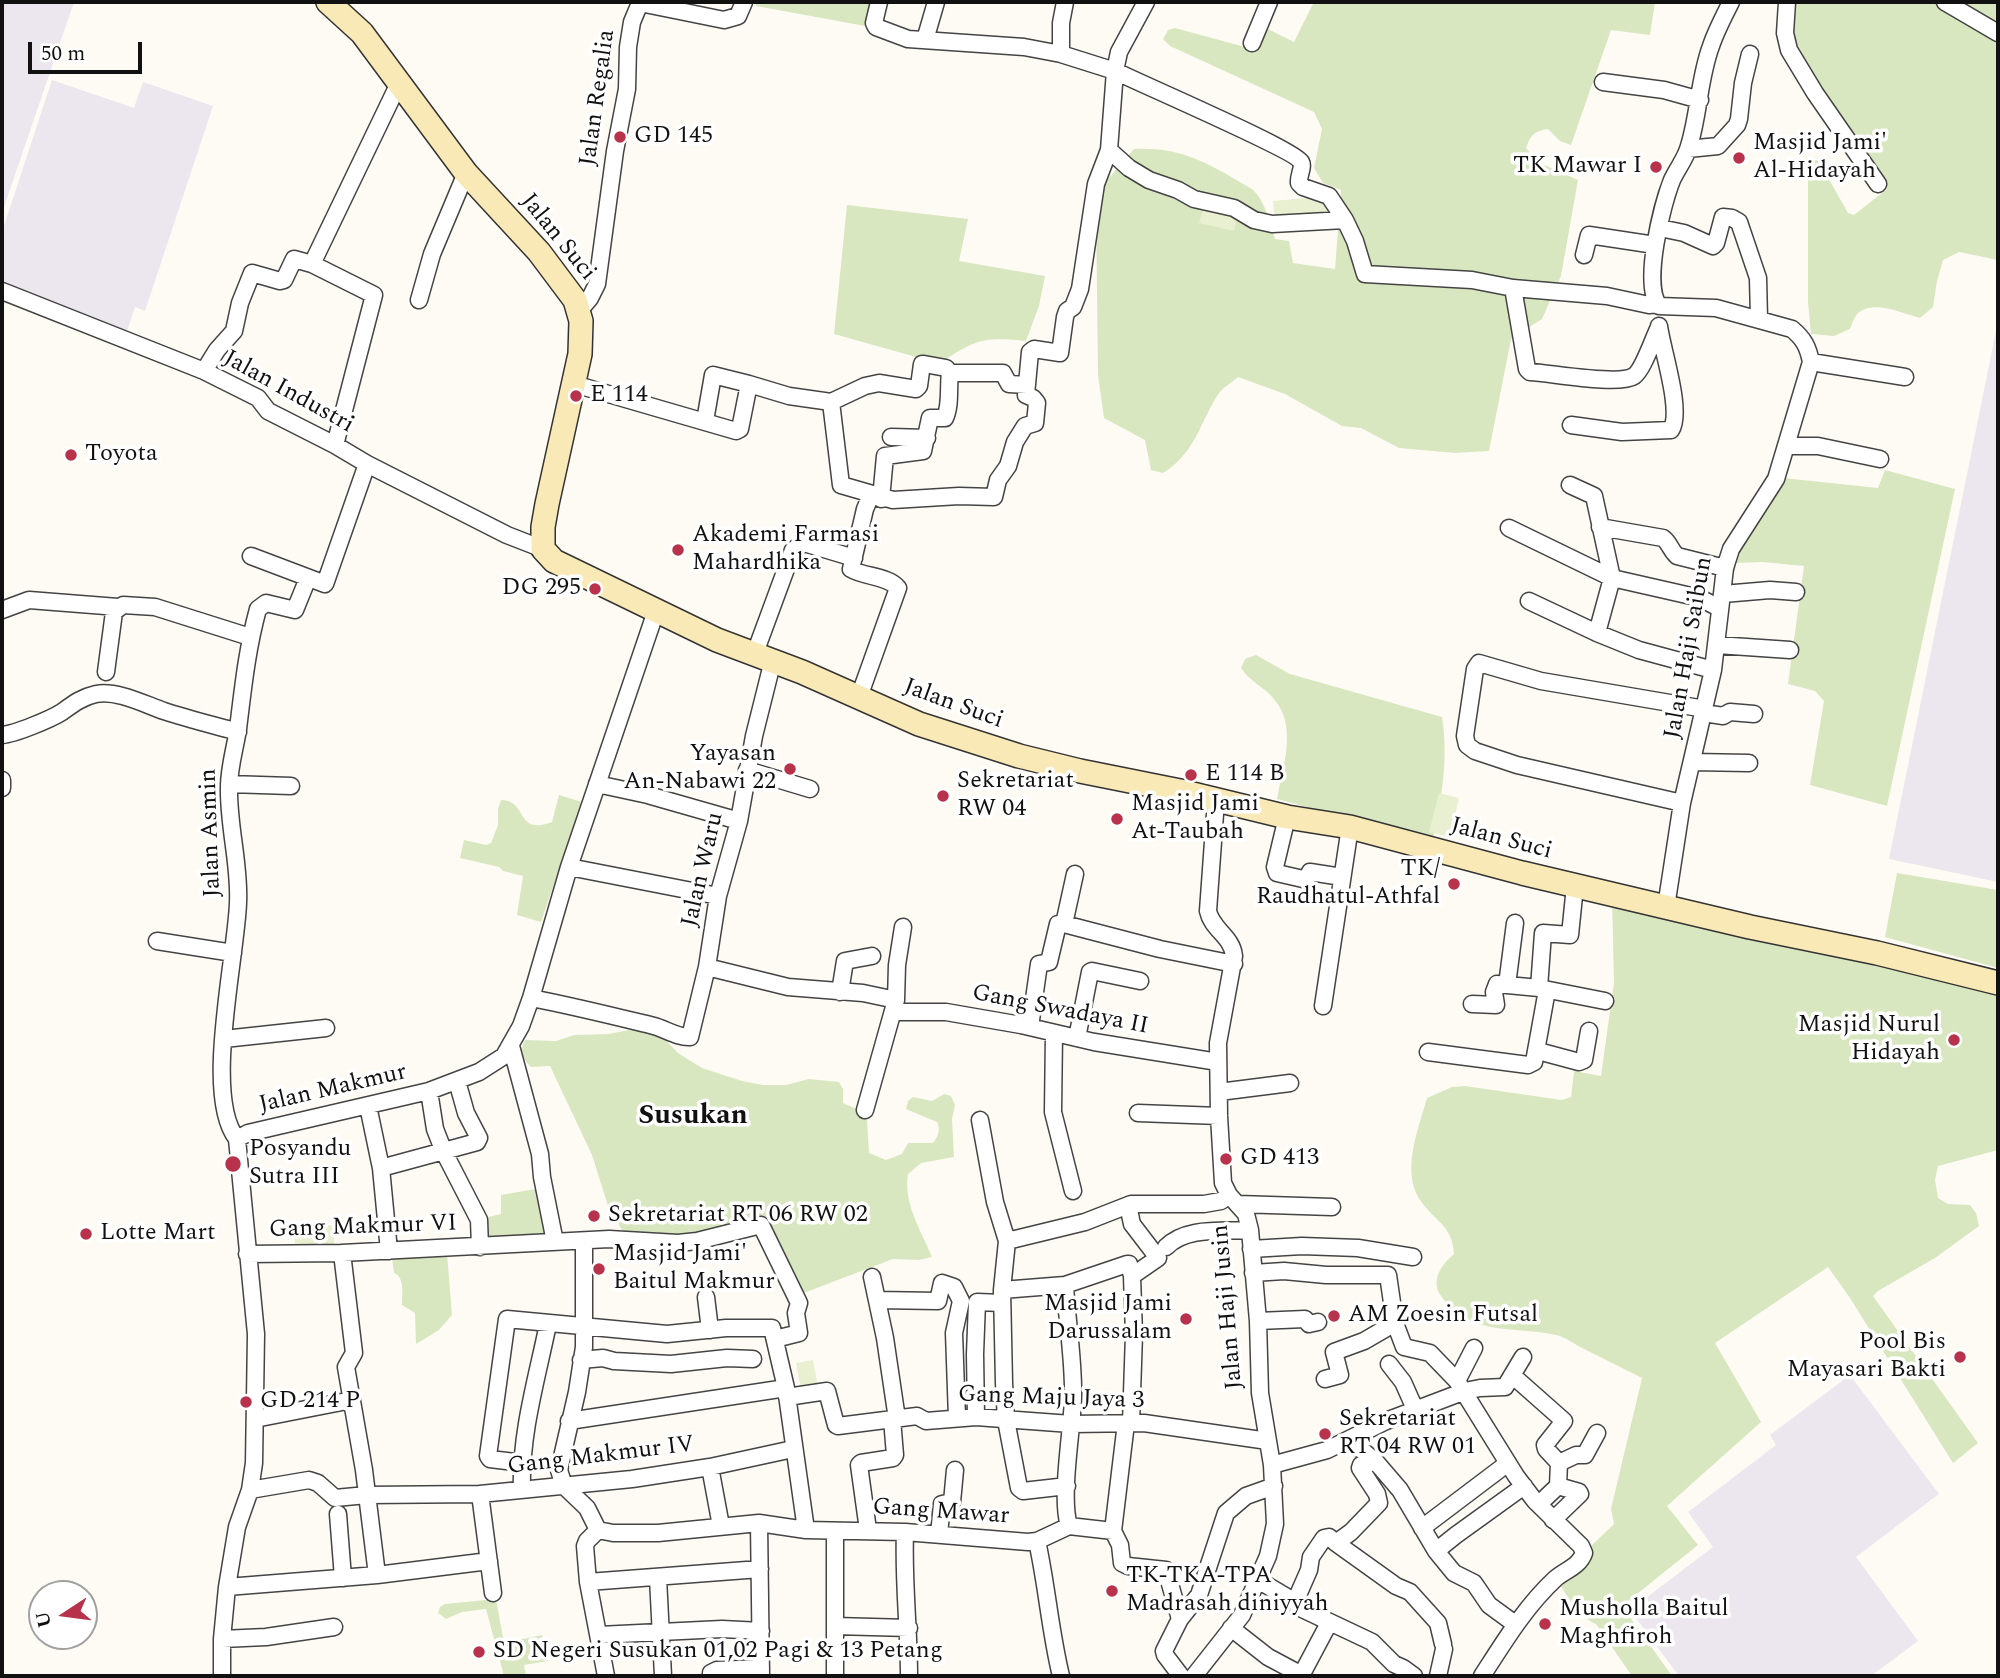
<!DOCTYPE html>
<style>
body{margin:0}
#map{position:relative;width:2000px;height:1678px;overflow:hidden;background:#fefbf5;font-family:Spectral,serif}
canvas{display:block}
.frame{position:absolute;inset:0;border:4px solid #111;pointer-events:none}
.north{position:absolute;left:28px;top:1580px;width:70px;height:70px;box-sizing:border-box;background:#fff;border:2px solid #a0a0a0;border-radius:50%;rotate:257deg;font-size:19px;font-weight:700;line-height:28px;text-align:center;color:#111}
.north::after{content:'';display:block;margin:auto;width:24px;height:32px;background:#b7324a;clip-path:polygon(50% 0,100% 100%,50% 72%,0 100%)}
.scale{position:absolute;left:28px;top:42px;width:114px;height:32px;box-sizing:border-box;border:4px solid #111;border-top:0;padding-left:9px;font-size:21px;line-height:24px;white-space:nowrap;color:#111;-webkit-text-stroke:5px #fff;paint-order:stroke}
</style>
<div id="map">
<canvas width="2000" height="1678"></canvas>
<div class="frame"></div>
<div class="north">U</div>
<div class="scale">50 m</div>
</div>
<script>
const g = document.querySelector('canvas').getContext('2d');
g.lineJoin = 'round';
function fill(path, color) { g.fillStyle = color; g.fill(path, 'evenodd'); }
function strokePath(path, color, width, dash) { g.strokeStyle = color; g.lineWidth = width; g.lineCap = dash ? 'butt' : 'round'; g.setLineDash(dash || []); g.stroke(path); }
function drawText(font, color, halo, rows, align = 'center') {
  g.font = font + ' Spectral,serif'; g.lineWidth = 7; g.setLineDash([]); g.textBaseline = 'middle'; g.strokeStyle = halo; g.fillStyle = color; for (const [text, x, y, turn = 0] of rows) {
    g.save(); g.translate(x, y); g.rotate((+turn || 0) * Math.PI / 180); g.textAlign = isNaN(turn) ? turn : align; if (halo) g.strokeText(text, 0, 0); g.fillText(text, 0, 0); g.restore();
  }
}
fill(new Path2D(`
 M 2,2 L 74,2 L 2,213 Z
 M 52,80 L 134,108 L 143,82 L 213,106 L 145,311 L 135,307 L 127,331 L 2,289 L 2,232 Z
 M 1998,321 L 1998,882 L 1889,859 Z
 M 1850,1375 L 1939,1494 L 1856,1557 L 1918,1641 L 1871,1676 L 1679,1676 L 1630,1610 L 1713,1547 L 1688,1512 L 1776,1445 L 1770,1435 Z`), '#ece6ee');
fill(new Path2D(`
 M 756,2 L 870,2 L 865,26 L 756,6 Z
 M 1314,2 L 1655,2 L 1650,35 L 1611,30 L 1571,145 L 1560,141 L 1548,129 C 1534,131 1531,135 1526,148 L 1538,162 L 1578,180 L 1561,276 L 1542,319 L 1511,339 L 1489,451 L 1455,453 L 1399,448 L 1361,428 L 1342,426 L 1285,394 L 1238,377 C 1231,383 1222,388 1217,396 C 1199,425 1195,453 1163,473 L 1151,470 L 1145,440 L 1104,418 L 1098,375 L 1096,208 L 1108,179 L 1134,149 C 1174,147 1199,158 1233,178 C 1239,182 1246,185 1252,189 C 1265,200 1270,223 1275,239 L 1289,241 L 1293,263 L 1335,269 L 1341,190 L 1323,183 L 1314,168 L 1322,129 L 1314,112 L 1170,46 L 1163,39 L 1168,30 L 1175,28 L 1256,50 L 1268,29 L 1294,42 Z
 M 1792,2 L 1998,2 L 1998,260 L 1959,252 L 1943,260 L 1937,281 L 1933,307 L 1920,318 C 1904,314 1879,302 1863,310 C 1855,313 1853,322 1850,329 L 1834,336 L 1811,334 L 1808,302 L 1808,161 L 1818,160 L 1848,213 L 1854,215 L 1887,189 L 1882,174 L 1790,51 Z
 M 847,205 L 968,219 L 959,261 L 1045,276 L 1039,306 L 1026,341 C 985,337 977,339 943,361 L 916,357 L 834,334 Z
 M 1885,470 L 1955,489 L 1887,806 L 1810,785 L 1824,701 L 1815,691 L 1788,684 L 1804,566 L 1762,562 L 1736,563 L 1735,571 L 1722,572 L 1774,477 L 1878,488 Z
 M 1256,655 L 1290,674 L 1442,717 C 1449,759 1441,800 1433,841 L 1277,799 C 1283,766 1298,725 1273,698 C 1263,686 1249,681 1241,668 L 1245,659 Z
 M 559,795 L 582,802 L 541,922 L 517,915 L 523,876 L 503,871 L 499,867 L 460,858 L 464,840 L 486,845 L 491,843 L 498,825 L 498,809 L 501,800 C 528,800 515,836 552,822 Z
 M 1897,873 L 1998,890 L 1998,968 L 1885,937 Z
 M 1612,899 L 1998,993 L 1998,1150 L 1938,1166 L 1935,1180 L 1938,1198 L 1948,1204 L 1970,1205 L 1976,1213 L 1979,1226 L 1935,1258 L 1878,1291 L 1873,1296 L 1978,1443 L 1953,1463 L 1850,1298 L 1828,1267 L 1715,1343 L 1761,1422 L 1667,1506 L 1698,1545 L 1622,1606 L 1672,1676 L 1632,1676 L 1596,1624 C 1577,1616 1569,1599 1559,1583 L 1566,1570 L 1614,1524 L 1611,1509 L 1642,1378 C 1622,1368 1603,1358 1584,1349 C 1576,1345 1568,1339 1560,1336 C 1517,1325 1470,1338 1441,1296 C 1430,1280 1442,1264 1454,1254 C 1452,1226 1438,1224 1423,1204 C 1399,1175 1418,1130 1427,1098 L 1452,1087 L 1465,1086 L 1562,1100 L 1571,1097 L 1574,1071 L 1601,1076 L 1614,982 Z
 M 645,1027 L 658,1032 L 678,1053 L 702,1068 L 742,1081 L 763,1085 L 786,1085 L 809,1079 L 839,1082 L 843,1089 L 843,1103 L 859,1110 L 867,1120 L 869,1153 L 886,1160 L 902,1154 L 908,1143 L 933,1143 C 938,1136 941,1130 937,1122 L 906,1109 L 908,1101 L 913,1097 L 932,1101 L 944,1094 L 951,1096 L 955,1105 L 952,1119 L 954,1157 L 921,1163 L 908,1174 C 903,1203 921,1230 932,1257 L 919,1260 L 893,1259 L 801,1294 L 765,1221 L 685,1240 L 637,1236 L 622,1230 L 608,1206 L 592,1155 L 550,1066 L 531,1067 C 523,1059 519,1051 525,1040 L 556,1041 L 574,1035 L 608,1034 Z
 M 541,1188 L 549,1240 L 483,1244 L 484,1218 L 501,1214 L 501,1195 Z
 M 447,1254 L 452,1315 L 439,1330 L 416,1344 L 415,1313 L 402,1305 C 402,1294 405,1277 394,1273 L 392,1258 Z
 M 496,1599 L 504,1643 L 542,1635 L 548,1661 L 524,1665 L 526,1676 L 504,1676 L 486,1609 L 462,1612 L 446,1619 L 438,1613 L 440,1607 L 445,1604 Z`), '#d9e7c0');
fill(new Path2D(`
 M 1328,196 L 1330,219 L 1275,223 L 1273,201 Z
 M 1204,205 L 1238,213 L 1234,231 L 1199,223 Z
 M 1439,793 L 1459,798 L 1450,837 L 1429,832 Z
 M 334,1225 L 334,1250 L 295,1250 L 294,1226 Z
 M 813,1360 L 818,1387 L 801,1390 L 796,1363 Z`), '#e9efd1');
const street = new Path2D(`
 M 879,2 L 874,23 L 876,27 L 908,39 L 1024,47 L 1061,54 L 1115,71 L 1119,52 L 1146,2
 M 1787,2 L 1785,33 L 1789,50 L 1815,93 L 1878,184
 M 1945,2 L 1998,33
 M 640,3 L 724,20 L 738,16 L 744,2
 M 925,40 L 936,2
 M 1252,43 L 1269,2
 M 1061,54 L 1061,23 L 1065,2
 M 1603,82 L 1664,90 L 1700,100
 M 1688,149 L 1718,146 L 1737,125 L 1739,119 L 1743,83 L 1750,54
 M 1109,150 L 1129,168 L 1149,180 L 1178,190 L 1194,199 L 1234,208 L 1254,220 L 1272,224 L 1345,220 L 1355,241 L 1365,274 L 1472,280 L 1513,288 L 1607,296 L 1649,305 L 1657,304
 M 1660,228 L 1684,233 L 1713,246 L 1716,243 L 1723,217 L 1732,218 L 1739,222 L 1758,278 L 1759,319
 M 1584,255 L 1589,235 L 1655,245
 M 1513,288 L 1527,369 L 1530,372 C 1551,373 1619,386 1634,376 C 1643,370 1653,339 1659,327
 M 2,291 L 204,371 L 258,398 L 268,411 L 335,445 L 367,464 L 507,535 L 543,549
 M 419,300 L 432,254 L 466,173
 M 579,311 L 590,298 L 597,284 L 615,151 L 627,89 L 628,47 L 632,22 L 640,3
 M 1811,362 L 1905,377
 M 204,371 L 217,350 L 234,331 L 240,303 L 252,273 L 280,281 L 284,280 L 294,259 L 312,264
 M 574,384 L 736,431 L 740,429 L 749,384 L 789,396 L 831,402 L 865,386 L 879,383 L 916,389 L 919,386 L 922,364 L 924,364 L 946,368 L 950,373 L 1003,373 L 1009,384 L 1027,385
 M 831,402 L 841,485 L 893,500 L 959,496 L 994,497 L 998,480 L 1008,466 L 1015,442 L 1025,426 L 1035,423 L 1037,403 L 1033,398 L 1026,395 L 1030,352 L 1034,349 L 1060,353 L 1065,317 L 1067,311 L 1073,307 L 1080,289 L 1096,184 L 1109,150 L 1115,71 C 1139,83 1295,150 1301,162 C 1304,167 1298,176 1299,183 L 1303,187 L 1329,196 L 1345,220
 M 705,421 L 713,375 L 749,384
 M 1571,425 L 1622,432 L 1671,430 C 1683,411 1662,350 1659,326
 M 891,437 L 927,438
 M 335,445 L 374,295 L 312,264 L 399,83
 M 1786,446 L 1818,446 L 1880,459
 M 1570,485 L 1594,496 L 1612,578 L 1597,633
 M 881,499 L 885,456 L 923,451 L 930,418 L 945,418 C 951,405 948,387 950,373
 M 1600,527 L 1663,538 C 1670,543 1670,550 1677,556 L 1725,568
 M 1509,528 L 1612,578 L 1700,598 L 1719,608
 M 251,556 L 325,584 L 367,464
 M 1723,594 L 1770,590 L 1796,592
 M 1529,601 L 1597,633 L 1639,650 L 1713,670
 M 2,610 L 29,600 L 118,607
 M 1717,645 L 1790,650
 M 755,653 L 793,550 L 804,543 L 854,558
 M 106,672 L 114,612 L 123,605 L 155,607 L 250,637
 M 859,697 L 898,588 C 889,576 864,577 851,569 L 865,509 L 871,495
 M 1704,713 L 1723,716 L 1730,712 L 1754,714
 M 2,735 C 15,734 51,719 62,712 C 73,704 82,697 96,694 C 117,690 144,704 164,711 C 188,719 213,725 238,732
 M 1692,762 L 1749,763
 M 747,770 L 810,789
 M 2,780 L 2,788
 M 229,784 L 291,786
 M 597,784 L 648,795 L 739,821
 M 1682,803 L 1517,765 L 1475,751 L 1467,745 L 1465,736 L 1475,669 L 1479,663 L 1541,681 L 1705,709
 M 1287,817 L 1275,867 L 1277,873 L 1303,879 L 1307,878 L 1310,872 L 1342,877
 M 569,867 L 718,896
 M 1666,907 L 1682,803 L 1713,670 L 1725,568 L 1731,549 L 1776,479 L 1811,362 C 1808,347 1804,339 1792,329 L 1716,308 L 1659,306 C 1642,284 1662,205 1672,180 C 1677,169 1686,158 1689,146 C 1699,114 1699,78 1711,46 C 1716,31 1724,16 1731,2
 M 1064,924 L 1160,949 L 1234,964
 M 157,941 L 233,953
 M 707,967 L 788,987 L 863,993 L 896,1000
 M 1507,985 L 1515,923
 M 1539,988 L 1543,933 L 1570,935 L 1575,886
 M 840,992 L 845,961 L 872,956
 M 531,998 C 573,1006 613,1016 654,1026 C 665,1029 679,1038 690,1037 L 707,967 L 718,896 L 739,821 L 754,736 L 773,660
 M 1472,1004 L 1496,1005 L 1494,992 L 1497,984 L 1539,988 L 1605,1001
 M 1323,1006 L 1350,827
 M 893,1012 L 946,1012 L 1021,1025 L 1094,1042 L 1218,1062
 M 1030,1027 L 1039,964 L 1049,962 L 1058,924 L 1064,924 L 1075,874
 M 1054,1033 L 1053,1112 L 1073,1191
 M 1077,1038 L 1090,972 L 1092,971 L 1140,981
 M 224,1039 L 326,1028
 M 511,1046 L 540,1154 L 542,1177 L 555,1242
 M 1538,1051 L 1579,1062 L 1584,1060 L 1589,1031
 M 1428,1052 L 1528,1065 L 1534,1062 L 1547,990
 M 429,1091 L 435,1129 L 444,1152 L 479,1220 L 480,1247
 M 1219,1092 L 1290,1083
 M 368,1106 L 381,1168 L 389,1251
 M 865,1110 L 896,1000 L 897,965 L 903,927
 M 1138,1113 L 1219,1116
 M 980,1120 L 995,1202 L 1007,1241 L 1002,1290 L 1004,1383 L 1006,1420 L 1019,1488 L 1023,1491 L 1067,1486
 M 237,1139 L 248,1133 L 429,1091 L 479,1072 L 504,1056 L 521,1026 L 531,998 L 569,867 L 656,611
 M 237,1139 C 203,1097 236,959 238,903 C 240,864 228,826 229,787 C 229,767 235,749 238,729 C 243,688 247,649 258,609 L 266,603 L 295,610 L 308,578
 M 381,1168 L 477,1142 L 479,1138 L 466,1113 L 457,1081
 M 1238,1204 L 1332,1207
 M 1128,1205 L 1132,1224 L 1158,1258 L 1132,1276 L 1134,1334 L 1131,1423
 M 584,1241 L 584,1347 L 577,1392 L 559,1470 L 564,1486 L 587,1508 L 598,1530
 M 1007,1241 L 1085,1222 L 1131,1204 L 1204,1204 L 1221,1201 L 1229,1195
 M 1166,1247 C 1187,1226 1223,1232 1250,1230
 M 1251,1249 L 1302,1246 L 1358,1248 L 1413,1257
 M 342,1253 L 354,1353 L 346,1367 L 364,1470 L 377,1575
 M 247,1254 L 342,1253 L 609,1239 L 678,1243 L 697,1241 L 761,1225 L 799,1303 L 796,1313 L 799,1333 L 775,1339
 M 1253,1273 L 1284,1271 L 1326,1275 L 1388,1275 L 1395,1323 L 1404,1347 L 1430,1353 L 1457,1381 L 1516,1476 L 1535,1501 L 1581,1546 L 1584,1553 C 1579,1567 1565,1570 1555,1579 C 1525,1607 1504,1642 1482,1676
 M 872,1277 L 885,1338 L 897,1419
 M 1065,1285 L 1127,1264 L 1129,1264 L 1132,1276
 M 1002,1290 L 1065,1285 C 1067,1322 1074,1361 1073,1398 C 1072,1432 1060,1496 1069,1526
 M 706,1297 L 710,1330
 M 877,1300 L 938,1301 L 942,1283 L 954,1287 L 961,1301 L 954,1333 L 957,1418
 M 1258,1321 L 1305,1319 L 1309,1324 L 1318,1322
 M 581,1360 L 603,1358 L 614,1361 L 671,1364 L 727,1358 L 753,1359
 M 1389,1364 L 1403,1382 L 1415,1409
 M 1512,1375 L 1564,1421 L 1545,1445 L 1546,1449 L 1559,1463 L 1558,1486 L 1539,1504
 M 1325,1379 L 1340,1375 L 1334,1352 L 1364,1341 L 1395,1323
 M 1457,1381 L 1474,1348
 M 787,1397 L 827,1391 L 836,1425 L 838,1426 L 917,1416 L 926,1421 L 976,1417 L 1071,1424 L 1144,1423 L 1268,1441
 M 976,1417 L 975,1354 L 977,1302 L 1002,1303
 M 255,1419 L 352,1400
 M 569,1421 L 786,1388
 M 1350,1440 L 1376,1462 L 1400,1490 L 1436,1551 L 1454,1573 L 1474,1583 L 1489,1605 L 1515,1624
 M 1376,1462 L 1361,1465 L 1360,1468 L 1377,1494 L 1379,1503 L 1351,1532 L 1336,1543 L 1396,1586 L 1410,1592 L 1438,1623 L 1443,1644
 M 523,1463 L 490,1459 L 488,1456 L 507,1319 L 667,1334 L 726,1328 L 772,1328 L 786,1388 L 806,1530
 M 1559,1463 L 1576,1455 L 1585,1455 L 1597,1433
 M 1272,1465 L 1327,1450 L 1386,1421 L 1465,1391 L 1480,1388 L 1505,1387 L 1523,1357
 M 710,1467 L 721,1526
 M 250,1490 L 309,1480 L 318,1483 L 335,1498 L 367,1495 L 480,1494
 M 522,1490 C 520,1434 537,1378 548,1324
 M 338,1514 L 343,1578
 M 1553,1520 L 1580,1494 L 1579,1492 L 1558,1486
 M 759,1523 L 761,1676
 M 1069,1526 L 1113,1531 L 1120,1545 L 1122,1563 L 1128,1566 L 1166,1570 L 1180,1619 L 1164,1651 L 1165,1655 L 1181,1676
 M 1422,1528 L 1508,1463
 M 598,1530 L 613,1533 L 658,1533 L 759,1523 L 806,1530 L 905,1532 L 1028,1542 L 1037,1541 L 1069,1526
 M 598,1530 L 587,1541 L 585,1546 L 588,1582 L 606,1676
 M 868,1530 L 859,1465 L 861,1463 L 893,1458 L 895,1455 L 892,1419
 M 835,1531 L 835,1676
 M 1113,1531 L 1126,1423
 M 905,1532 C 903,1580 909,1628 909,1676
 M 939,1534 L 942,1504 L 952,1502 L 955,1470
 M 1037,1541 C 1047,1586 1050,1631 1061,1676
 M 1436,1551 L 1456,1535 L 1524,1486
 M 658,1578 L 663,1676
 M 1258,1580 L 1295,1602 L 1298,1607 L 1372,1642 L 1394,1664 L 1403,1668 L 1414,1676
 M 588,1582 L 760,1569
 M 227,1587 L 377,1575 L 489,1561
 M 493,1593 L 480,1494 L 632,1479 L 710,1467 L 793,1449
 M 1295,1602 L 1309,1570 L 1311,1557 L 1324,1538 L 1329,1537 L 1336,1543
 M 1180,1619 L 1199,1595 L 1226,1513 L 1246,1496 L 1274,1486
 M 835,1626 L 909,1628
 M 1231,1628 L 1268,1657 L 1298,1673 L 1303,1672 L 1329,1623
 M 599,1635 L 722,1629 L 761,1631
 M 222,1639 L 266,1637 L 334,1627
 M 222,1676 L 222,1639 L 227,1587 L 237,1527 L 250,1490 L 254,1463 L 256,1334 L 237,1139
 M 711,1676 L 711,1673 L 717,1670 L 761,1668
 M 1194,1676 L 1242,1615 L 1268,1556 L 1275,1524 L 1272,1465 L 1260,1393 L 1258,1321 L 1250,1230 L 1246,1214 L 1229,1195 L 1223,1183 L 1219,1116 L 1218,1043 L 1234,956 C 1232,936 1212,930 1208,911 L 1216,800
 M 1438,1676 L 1444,1649`);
const secondary = new Path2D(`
 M 328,2 L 362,33 L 466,173 L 539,252 L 575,300 L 581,321 L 580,354 L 547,504 L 543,527 L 543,549 L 554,561 L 717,640 L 802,672 L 919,724 L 1019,756 L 1080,771 L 1180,791 L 1287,817 L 1350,827 L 1522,873 L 1750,927 L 1877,953 L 1998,983`);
strokePath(street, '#444', 19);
strokePath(secondary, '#333', 26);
strokePath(street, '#fff', 16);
strokePath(secondary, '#f9e9b6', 23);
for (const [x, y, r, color] of [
 [620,137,7,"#b7324a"],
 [1739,158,7,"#b7324a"],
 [1656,167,7,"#b7324a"],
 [576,396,7,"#b7324a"],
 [71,455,7,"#b7324a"],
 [678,550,7,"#b7324a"],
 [595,589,7,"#b7324a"],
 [790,769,7,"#b7324a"],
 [1191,775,7,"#b7324a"],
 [943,796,7,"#b7324a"],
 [1117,819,7,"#b7324a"],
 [1454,884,7,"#b7324a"],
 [1954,1040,7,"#b7324a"],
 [1226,1159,7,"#b7324a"],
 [233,1164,9,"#b7324a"],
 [594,1216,7,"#b7324a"],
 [86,1234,7,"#b7324a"],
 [599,1269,7,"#b7324a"],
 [1334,1316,7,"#b7324a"],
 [1186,1319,7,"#b7324a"],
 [1960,1357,7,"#b7324a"],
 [246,1402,7,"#b7324a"],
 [1325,1434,7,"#b7324a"],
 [1112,1591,7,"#b7324a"],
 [1545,1624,7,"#b7324a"],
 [479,1652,7,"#b7324a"]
]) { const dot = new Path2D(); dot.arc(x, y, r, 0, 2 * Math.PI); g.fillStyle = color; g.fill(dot); strokePath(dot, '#fff', 2.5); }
drawText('24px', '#111', '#fff', [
 ["Jalan Regalia",599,98,-82],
 ["Jalan Suci",557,238,51],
 ["Jalan Industri",288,393,29],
 ["Jalan Haji Saibun",1690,648,-80],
 ["Jalan Suci",953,705,20],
 ["Jalan Asmin",212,833,-92],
 ["Jalan Suci",1501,840,15],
 ["Jalan Waru",704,870,-77],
 ["Gang Swadaya II",1060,1011,11],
 ["Jalan Makmur",333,1090,-13],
 ["Gang Makmur VI",363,1228,-2],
 ["Jalan Haji Jusin",1229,1307,-95],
 ["Gang Maju Jaya 3",1051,1399,2],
 ["Gang Makmur IV",601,1457,-7],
 ["Gang Mawar",941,1513,4]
]);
drawText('24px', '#111', '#fff', [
 ["GD 145",634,137],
 ["Masjid Jami'",1753,144],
 ["Al-Hidayah",1753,172],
 ["TK Mawar I",1642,167,"right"],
 ["E 114",590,396],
 ["Toyota",85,455],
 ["Akademi Farmasi",692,536],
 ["Mahardhika",692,564],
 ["DG 295",581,589,"right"],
 ["Yayasan",776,755,"right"],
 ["An-Nabawi 22",776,783,"right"],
 ["E 114 B",1205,775],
 ["Sekretariat",957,782],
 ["RW 04",957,810],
 ["Masjid Jami",1131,805],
 ["At-Taubah",1131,833],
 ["TK/",1440,870,"right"],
 ["Raudhatul-Athfal",1440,898,"right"],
 ["Masjid Nurul",1940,1026,"right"],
 ["Hidayah",1940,1054,"right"],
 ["Posyandu",249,1150],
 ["Sutra III",249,1178],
 ["GD 413",1240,1159],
 ["Sekretariat RT 06 RW 02",608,1216],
 ["Lotte Mart",100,1234],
 ["Masjid Jami'",613,1255],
 ["Baitul Makmur",613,1283],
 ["Masjid Jami",1172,1305,"right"],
 ["Darussalam",1172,1333,"right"],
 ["AM Zoesin Futsal",1348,1316],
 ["Pool Bis",1946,1343,"right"],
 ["Mayasari Bakti",1946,1371,"right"],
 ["GD 214 P",260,1402],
 ["Sekretariat",1339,1420],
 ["RT 04 RW 01",1339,1448],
 ["TK-TKA-TPA",1126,1577],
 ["Madrasah diniyyah",1126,1605],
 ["Musholla Baitul",1559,1610],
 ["Maghfiroh",1559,1638],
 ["SD Negeri Susukan 01,02 Pagi & 13 Petang",493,1652]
], 'left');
drawText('bold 28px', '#111', '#fff', [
 ["Susukan",693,1118]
]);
</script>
